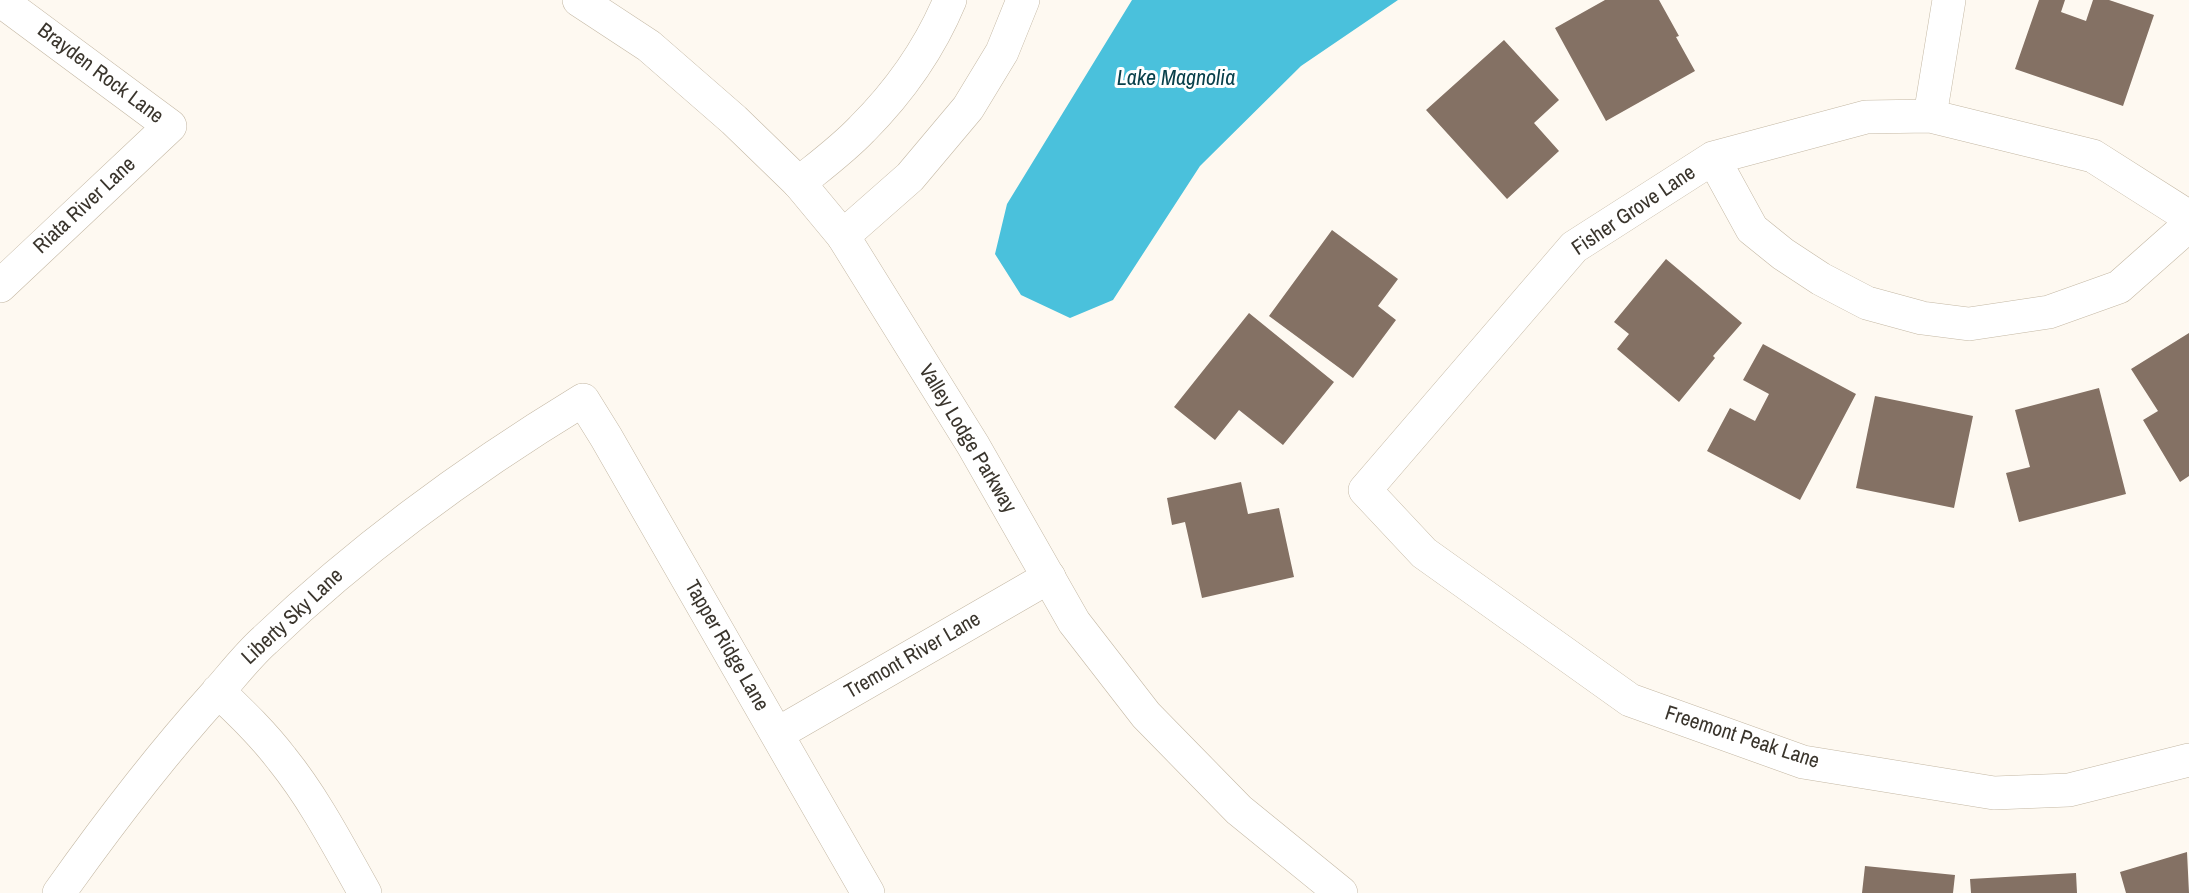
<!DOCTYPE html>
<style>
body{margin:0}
canvas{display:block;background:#fef9f1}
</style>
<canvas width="2189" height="893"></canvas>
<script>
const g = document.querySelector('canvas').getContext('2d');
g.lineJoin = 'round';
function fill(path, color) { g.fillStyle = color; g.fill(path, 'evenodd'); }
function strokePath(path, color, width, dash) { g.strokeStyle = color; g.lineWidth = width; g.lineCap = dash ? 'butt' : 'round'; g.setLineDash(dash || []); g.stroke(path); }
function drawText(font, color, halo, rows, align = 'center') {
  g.font = font + ' "Archivo Narrow",sans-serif'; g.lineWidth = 6; g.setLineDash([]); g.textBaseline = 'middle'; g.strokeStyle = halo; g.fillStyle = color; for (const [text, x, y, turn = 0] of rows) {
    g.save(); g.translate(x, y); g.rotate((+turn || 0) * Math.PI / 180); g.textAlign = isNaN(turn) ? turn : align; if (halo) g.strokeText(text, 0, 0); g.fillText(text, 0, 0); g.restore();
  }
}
fill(new Path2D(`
 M 1132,0 L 1398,0 L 1301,66 L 1200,166 L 1113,300 L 1070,318 L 1021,295 L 995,254 L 1007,204 Z`), '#4ac1dc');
fill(new Path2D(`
 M 1605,0 L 1659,0 L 1679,36 L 1676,37 L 1695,71 L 1606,121 L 1555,28 Z
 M 2039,0 L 2065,0 L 2061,12 L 2086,21 L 2093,0 L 2109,0 L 2154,15 L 2123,106 L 2015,69 Z
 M 1504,40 L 1559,100 L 1534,123 L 1559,151 L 1507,199 L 1426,110 Z
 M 1332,230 L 1398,279 L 1378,306 L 1396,320 L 1353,378 L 1269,316 Z
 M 1666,259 L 1742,323 L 1713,356 L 1715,358 L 1679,402 L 1617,349 L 1629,334 L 1614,322 Z
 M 1249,313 L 1334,382 L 1283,445 L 1239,410 L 1215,440 L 1174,407 Z
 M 2189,333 L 2189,476 L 2180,482 L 2143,420 L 2158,411 L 2131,369 Z
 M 1763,344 L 1856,394 L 1800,500 L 1707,451 L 1730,408 L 1755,421 L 1769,394 L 1743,380 Z
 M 2099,388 L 2126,494 L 2019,522 L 2006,473 L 2030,467 L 2015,410 Z
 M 1875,396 L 1973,416 L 1954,508 L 1856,488 Z
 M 1241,482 L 1248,514 L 1279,508 L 1294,577 L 1202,598 L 1185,522 L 1172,525 L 1167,498 Z
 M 2187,852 L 2189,893 L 2126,893 L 2120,872 Z
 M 1865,866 L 1955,875 L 1953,893 L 1862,893 Z
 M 2076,873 L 2077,893 L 1971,893 L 1970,879 Z`), '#847164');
const minor = new Path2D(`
 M 1930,116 L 1949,0
 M 1713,158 L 1752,229 L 1783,254 L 1821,279 L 1867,303 L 1922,318 L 1969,324 L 2049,312 L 2119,287 L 2189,225
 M 799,183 C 820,166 843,149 862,129 C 899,92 930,48 950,0
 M 2189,217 L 2093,156 L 1930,116 L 1866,117 L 1713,158 L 1574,247 L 1365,490 L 1424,553 L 1630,700 L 1803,762 L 1994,793 L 2069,790 L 2189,760
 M 843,236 L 910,177 L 968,108 L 1002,52 L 1023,0
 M 0,286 L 170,126 L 0,0
 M 218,691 C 241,713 263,734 282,759 C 315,800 339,847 365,893
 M 777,734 L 1049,577
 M 59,893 C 108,824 159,757 216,694 C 232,676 247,656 265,640 C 362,547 468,470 583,400 L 606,437 L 868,893`);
const tertiary = new Path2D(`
 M 579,0 L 649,46 L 734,120 L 799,183 L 843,236 L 973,445 L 1074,622 L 1146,715 L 1239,810 L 1341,893`);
strokePath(minor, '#c4b8a4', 34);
strokePath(tertiary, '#c4b8a4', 34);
strokePath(minor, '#fff', 33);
strokePath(tertiary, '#fff', 33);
drawText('21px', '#3a352d', '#fff', [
 ["Brayden Rock Lane",100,74,37],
 ["Riata River Lane",85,206,-43],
 ["Fisher Grove Lane",1634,211,-34],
 ["Valley Lodge Parkway",967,439,59],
 ["Liberty Sky Lane",293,617,-43],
 ["Tapper Ridge Lane",726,646,60],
 ["Tremont River Lane",913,656,-30],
 ["Freemont Peak Lane",1742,738,18]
]);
drawText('italic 22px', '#09404b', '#fff', [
 ["Lake Magnolia",1176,79]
]);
</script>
